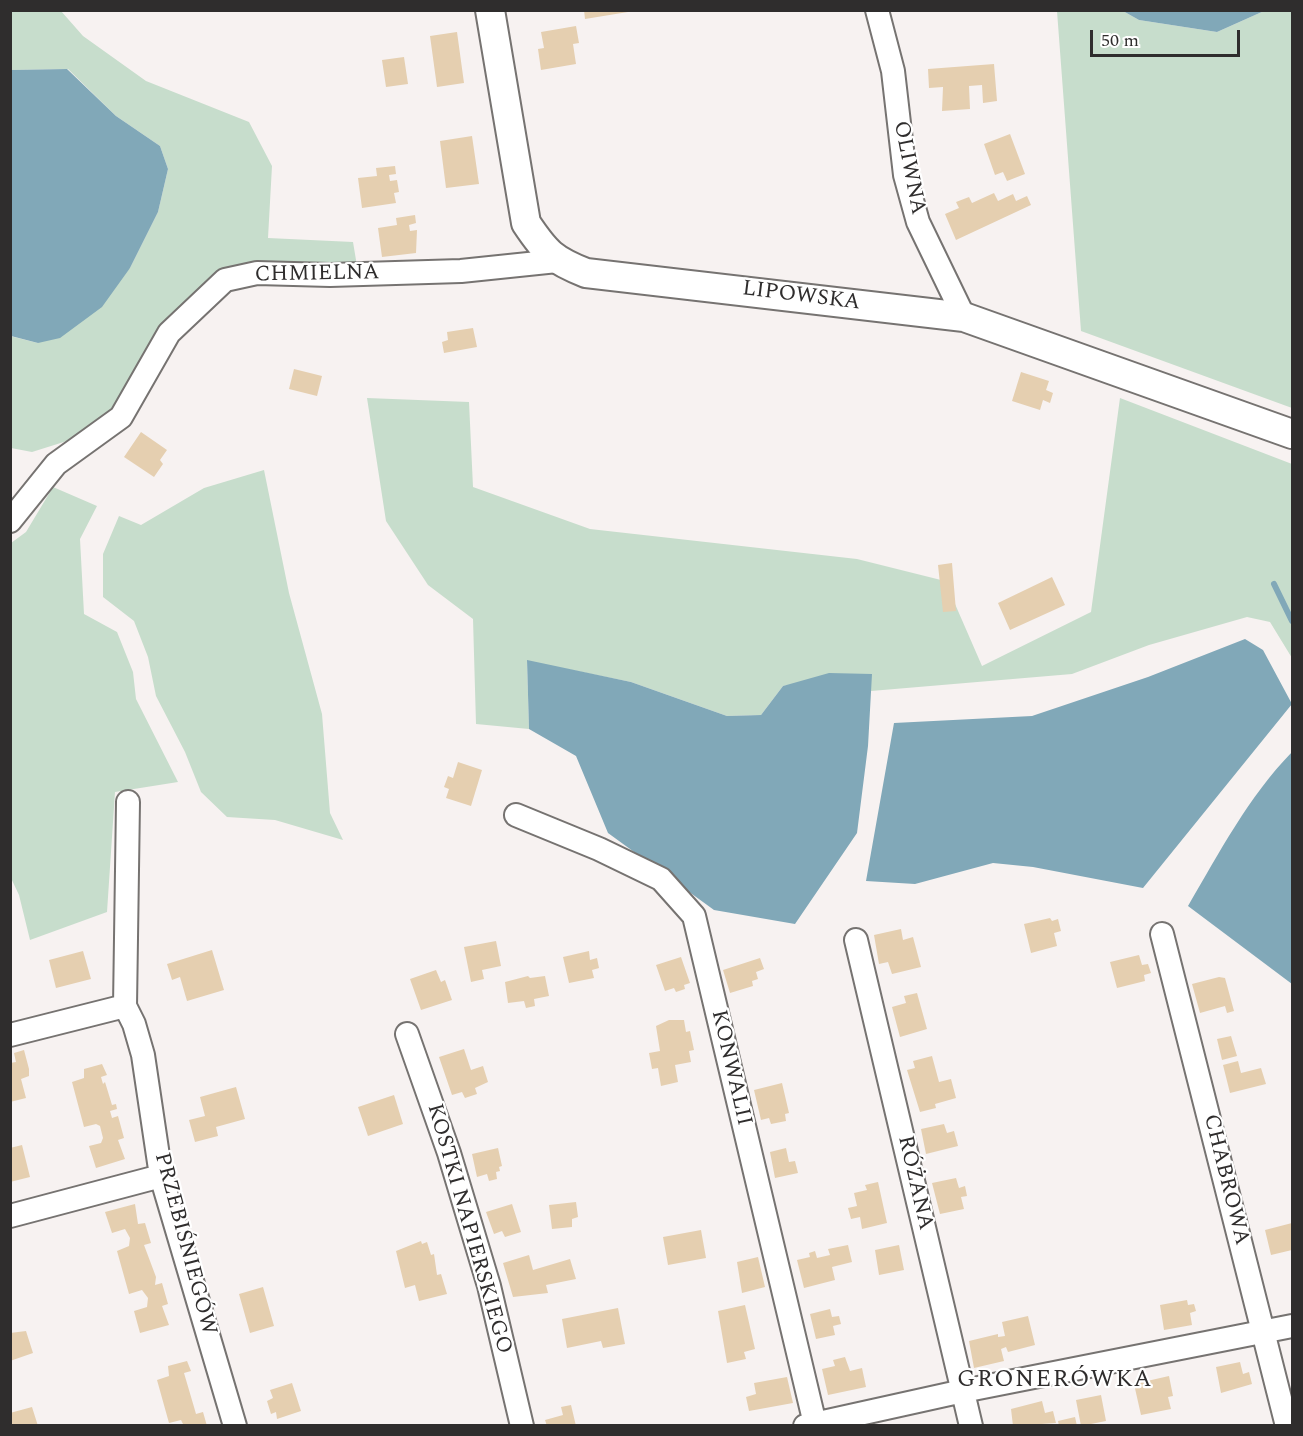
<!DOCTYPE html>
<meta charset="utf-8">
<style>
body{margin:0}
#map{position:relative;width:1303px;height:1436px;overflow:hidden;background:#f7f2f1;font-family:Spectral,serif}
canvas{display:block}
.frame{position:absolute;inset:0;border:12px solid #2f2d2d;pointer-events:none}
.scale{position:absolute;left:1090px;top:30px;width:150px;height:27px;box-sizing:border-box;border:3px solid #2f2d2d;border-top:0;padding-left:8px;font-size:18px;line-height:21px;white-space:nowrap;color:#2f2d2d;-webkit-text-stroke:4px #fff;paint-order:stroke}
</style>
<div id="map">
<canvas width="1303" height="1436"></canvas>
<div class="frame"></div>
<div class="scale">50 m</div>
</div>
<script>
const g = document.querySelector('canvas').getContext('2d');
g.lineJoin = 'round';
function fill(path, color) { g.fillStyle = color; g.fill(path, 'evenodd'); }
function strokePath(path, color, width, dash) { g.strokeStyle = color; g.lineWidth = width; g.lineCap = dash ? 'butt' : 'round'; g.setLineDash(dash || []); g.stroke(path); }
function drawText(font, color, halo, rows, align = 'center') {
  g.font = font + ' Spectral,serif'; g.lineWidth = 4.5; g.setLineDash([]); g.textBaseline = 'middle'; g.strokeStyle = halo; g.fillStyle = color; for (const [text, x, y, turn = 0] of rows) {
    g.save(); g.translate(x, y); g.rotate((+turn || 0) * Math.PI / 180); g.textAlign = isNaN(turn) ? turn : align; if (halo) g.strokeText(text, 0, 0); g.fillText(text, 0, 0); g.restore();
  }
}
fill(new Path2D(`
 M 11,11 L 61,11 L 83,36 L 146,81 L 249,122 L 272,166 L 268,238 L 353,242 L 357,266 L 232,268 L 118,408 L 86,435 L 32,452 L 11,448 L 10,336 L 38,343 L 130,268 L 158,212 L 168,169 L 160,146 L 116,116 L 68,69 L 11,70 Z
 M 1057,11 L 1123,11 L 1139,20 L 1217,32 L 1264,11 L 1292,11 L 1292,408 L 1081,331 Z
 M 367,398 L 469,402 L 473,487 L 590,529 L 857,559 L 945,581 L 982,666 L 1091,612 L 1120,398 L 1292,464 L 1292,658 L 1270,622 L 1247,617 L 1149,645 L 1072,674 L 871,691 L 871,674 L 783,686 L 761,715 L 727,716 L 631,682 L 527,661 L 529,729 L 476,724 L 473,619 L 428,585 L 386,521 Z
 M 264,470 L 289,593 L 322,714 L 330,813 L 343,840 L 275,820 L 227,817 L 201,792 L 185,752 L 156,696 L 148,657 L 134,621 L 103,597 L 103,554 L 119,516 L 141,525 L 204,488 Z
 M 53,487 L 97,506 L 80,539 L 84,614 L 117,632 L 133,672 L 136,699 L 178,782 L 115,792 L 107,912 L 30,940 L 19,895 L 10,876 L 11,543 L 26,532 Z`), '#c7ddcc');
fill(new Path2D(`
 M 1123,11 L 1264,11 L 1217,32 L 1139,20 Z
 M 67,69 L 116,116 L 160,146 L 168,169 L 158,212 L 130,268 L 102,307 L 60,338 L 38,343 L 11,336 L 11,70 Z
 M 1245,639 L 1263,650 L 1292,704 L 1143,888 L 1033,867 L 993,863 L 915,884 L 866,881 L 894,723 L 1032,716 L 1148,677 Z
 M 527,660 L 631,682 L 727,716 L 761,715 L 783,686 L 829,673 L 872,674 L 868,746 L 857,833 L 795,924 L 714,910 L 608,833 L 576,756 L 529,729 Z
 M 1292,752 L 1292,984 L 1188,906 C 1219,853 1249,796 1292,752 Z`), '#81a8b8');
strokePath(new Path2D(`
 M 1274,584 L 1292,621`), '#81a8b8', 6);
fill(new Path2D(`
 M 584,10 L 628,10 L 628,12 L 585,19 Z
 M 576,26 L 579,43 L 573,44 L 576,64 L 541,70 L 538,49 L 544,48 L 541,32 Z
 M 457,32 L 464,83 L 437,87 L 430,36 Z
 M 404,57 L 408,84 L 386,87 L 382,60 Z
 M 994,64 L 997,101 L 983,103 L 982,85 L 969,86 L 970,109 L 942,111 L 943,87 L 929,88 L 928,69 Z
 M 1010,134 L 1025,174 L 1007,181 L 1003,172 L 995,175 L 984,144 Z
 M 472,136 L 479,184 L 446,188 L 440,141 Z
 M 395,166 L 396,174 L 389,175 L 390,181 L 397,180 L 399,192 L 394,193 L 396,203 L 362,208 L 358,178 L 377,176 L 376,168 Z
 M 994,193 L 998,201 L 1013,194 L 1016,201 L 1027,196 L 1031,205 L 956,240 L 945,214 L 959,208 L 956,202 L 969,197 L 972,203 Z
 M 415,215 L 416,223 L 409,225 L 410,231 L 417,230 L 416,253 L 382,257 L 378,228 L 397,225 L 396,218 Z
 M 473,328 L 477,347 L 444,353 L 442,342 L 448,340 L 447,332 Z
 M 294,369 L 322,376 L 317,396 L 289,389 Z
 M 1021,372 L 1049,381 L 1046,390 L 1053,393 L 1050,403 L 1043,400 L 1040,410 L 1012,401 Z
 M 141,432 L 167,450 L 160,460 L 163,464 L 154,477 L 124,457 Z
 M 952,563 L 956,611 L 943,612 L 938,565 Z
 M 1052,577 L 1065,605 L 1010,630 L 998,603 Z
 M 458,762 L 482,770 L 471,806 L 446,798 L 449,789 L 444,787 L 448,776 L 453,778 Z
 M 1050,918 L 1052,921 L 1058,919 L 1061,931 L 1054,933 L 1057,946 L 1031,953 L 1024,924 Z
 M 901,929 L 903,940 L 913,937 L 921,967 L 892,974 L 888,962 L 879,964 L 874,935 Z
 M 496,941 L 501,966 L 482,970 L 484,979 L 471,982 L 464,947 Z
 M 212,950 L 224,990 L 187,1001 L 180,977 L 172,980 L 167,964 Z
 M 83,951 L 91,979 L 56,988 L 49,960 Z
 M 589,951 L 590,960 L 597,958 L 599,968 L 592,970 L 594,978 L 569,983 L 563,957 Z
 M 1139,955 L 1142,965 L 1148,964 L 1151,973 L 1144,975 L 1145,981 L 1117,988 L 1110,962 Z
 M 681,957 L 690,983 L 684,985 L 685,989 L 676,992 L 674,988 L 665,991 L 656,965 Z
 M 760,958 L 764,969 L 756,972 L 758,979 L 752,981 L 753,986 L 730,993 L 723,970 Z
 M 436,970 L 441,982 L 445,980 L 452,1000 L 421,1010 L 410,979 Z
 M 528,976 L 530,978 L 545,976 L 549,996 L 534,999 L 535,1006 L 526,1008 L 524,1001 L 508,1003 L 505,982 Z
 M 1219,977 L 1225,978 L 1234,1011 L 1227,1013 L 1225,1006 L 1200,1013 L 1192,984 Z
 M 917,993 L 927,1029 L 900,1037 L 892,1007 L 906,1003 L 904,996 Z
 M 669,1020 L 684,1020 L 686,1032 L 690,1031 L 694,1050 L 689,1051 L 691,1062 L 675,1065 L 678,1082 L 661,1086 L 658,1068 L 652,1069 L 649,1053 L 660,1051 L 656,1026 Z
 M 1231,1036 L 1237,1056 L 1222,1060 L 1217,1039 Z
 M 464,1049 L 471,1070 L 483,1066 L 488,1082 L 475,1088 L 477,1094 L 465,1098 L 462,1092 L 452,1095 L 439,1057 Z
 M 24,1050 L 29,1069 L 29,1076 L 21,1079 L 26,1098 L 10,1102 L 10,1063 L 16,1062 L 14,1053 Z
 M 932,1056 L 939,1082 L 951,1079 L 956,1098 L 935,1104 L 936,1108 L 920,1112 L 907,1070 L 915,1068 L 913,1061 Z
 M 1238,1061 L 1241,1073 L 1261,1068 L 1266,1084 L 1230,1093 L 1223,1065 Z
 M 102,1064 L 107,1075 L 101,1077 L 103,1084 L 105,1082 L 112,1105 L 116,1104 L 117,1109 L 110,1111 L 112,1118 L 118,1116 L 124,1138 L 118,1140 L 125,1159 L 96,1168 L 89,1146 L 101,1143 L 103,1138 L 100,1126 L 96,1124 L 84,1127 L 72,1082 L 84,1078 L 84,1069 Z
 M 782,1083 L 789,1113 L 785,1114 L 786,1121 L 771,1124 L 769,1118 L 761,1120 L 754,1090 Z
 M 236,1087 L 245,1119 L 216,1127 L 218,1136 L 195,1142 L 189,1120 L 205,1116 L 200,1097 Z
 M 394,1095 L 403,1124 L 368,1136 L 358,1107 Z
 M 944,1124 L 947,1133 L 954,1131 L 958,1146 L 926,1154 L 921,1129 Z
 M 22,1145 L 30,1177 L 10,1182 L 10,1148 Z
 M 498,1148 L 502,1166 L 499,1167 L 500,1171 L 496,1172 L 497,1179 L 489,1181 L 487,1174 L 477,1177 L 472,1154 Z
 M 786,1148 L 789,1162 L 795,1161 L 798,1173 L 775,1178 L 770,1152 Z
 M 956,1178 L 959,1188 L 965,1186 L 967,1196 L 961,1197 L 964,1209 L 940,1214 L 932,1183 Z
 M 878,1182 L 887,1223 L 862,1229 L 860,1217 L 851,1219 L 848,1208 L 857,1206 L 854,1193 L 867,1190 L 865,1185 Z
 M 576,1202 L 578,1217 L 572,1219 L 572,1227 L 552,1229 L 549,1205 Z
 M 135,1204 L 138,1224 L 145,1223 L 151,1243 L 144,1245 L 156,1277 L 155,1285 L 162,1283 L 168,1304 L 162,1306 L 169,1325 L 140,1333 L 134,1311 L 147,1307 L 148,1298 L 142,1290 L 129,1294 L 117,1251 L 129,1246 L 130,1238 L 125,1229 L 112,1233 L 105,1212 Z
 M 512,1204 L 521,1232 L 505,1237 L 502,1231 L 494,1234 L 486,1212 Z
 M 1292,1223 L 1292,1250 L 1271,1255 L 1265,1230 Z
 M 701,1230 L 706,1258 L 668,1265 L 663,1237 Z
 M 421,1241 L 422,1244 L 427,1242 L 431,1255 L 434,1254 L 437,1275 L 441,1274 L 447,1294 L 419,1301 L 415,1285 L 405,1288 L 396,1251 Z
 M 848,1245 L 852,1262 L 832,1267 L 835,1280 L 804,1288 L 797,1260 L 810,1257 L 809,1253 L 815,1251 L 817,1258 L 830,1255 L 828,1249 Z
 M 899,1245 L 904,1270 L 879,1275 L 875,1250 Z
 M 529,1255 L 533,1270 L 570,1259 L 576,1279 L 546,1285 L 548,1293 L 513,1297 L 503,1263 Z
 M 758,1257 L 765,1287 L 742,1293 L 737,1262 Z
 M 263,1287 L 274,1326 L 250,1333 L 239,1294 Z
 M 1187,1300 L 1188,1305 L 1194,1304 L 1196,1311 L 1190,1313 L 1192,1325 L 1164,1330 L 1160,1305 Z
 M 745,1305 L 755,1349 L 744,1352 L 746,1359 L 727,1363 L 718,1311 Z
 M 618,1308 L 625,1344 L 603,1348 L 601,1341 L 567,1348 L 562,1319 Z
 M 830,1309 L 832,1317 L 839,1316 L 841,1324 L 833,1326 L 835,1335 L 816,1339 L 810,1314 Z
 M 1028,1316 L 1035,1345 L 1008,1352 L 1006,1347 L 1001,1349 L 1004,1361 L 974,1368 L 969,1341 L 998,1334 L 998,1337 L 1005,1336 L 1002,1322 Z
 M 26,1331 L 33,1353 L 10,1361 L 10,1333 Z
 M 845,1357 L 850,1371 L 862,1368 L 866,1387 L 828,1395 L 822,1369 L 835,1366 L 833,1360 Z
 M 187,1361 L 191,1371 L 184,1373 L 194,1407 L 196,1414 L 203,1412 L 207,1426 L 184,1426 L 181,1420 L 169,1423 L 157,1380 L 169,1376 L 168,1366 Z
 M 1240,1362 L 1243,1374 L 1249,1372 L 1252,1384 L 1221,1393 L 1216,1367 Z
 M 1169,1376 L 1173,1396 L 1168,1397 L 1171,1409 L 1141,1415 L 1134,1384 Z
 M 787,1377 L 793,1403 L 749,1411 L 746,1397 L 756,1394 L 754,1383 Z
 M 292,1383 L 301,1411 L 277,1419 L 276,1412 L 271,1414 L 267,1401 L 273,1398 L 270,1390 Z
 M 1101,1395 L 1106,1421 L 1081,1426 L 1076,1400 Z
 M 1042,1401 L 1045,1413 L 1053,1411 L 1056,1423 L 1013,1426 L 1011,1409 Z
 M 571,1405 L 576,1426 L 547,1426 L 545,1420 L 563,1415 L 561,1407 Z
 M 32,1407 L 38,1426 L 10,1426 L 10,1413 Z
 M 1075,1417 L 1077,1426 L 1059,1426 L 1058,1421 Z`), '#e5cfb0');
const minor = new Path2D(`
 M 877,10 L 893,71 L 905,175 L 918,222 L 964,317
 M 10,521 L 56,464 L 121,417 L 169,333 L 225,280 L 257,273 L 330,275 L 461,271 L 557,261
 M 516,815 L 599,849 L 661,879 L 694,916 L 815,1424
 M 1162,934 L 1287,1426
 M 856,940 L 971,1426
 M 125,1006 L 128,802
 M 407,1034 L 449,1153 L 489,1286 L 522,1426
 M 10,1035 L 125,1006 L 134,1024 L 143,1055 L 161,1176 L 235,1426
 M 10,1216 L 161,1176
 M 805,1426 L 963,1391 L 1292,1326`);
const tertiary = new Path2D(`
 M 490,10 L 526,223 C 546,253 553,260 586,273 L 964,317 L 1292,434`);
strokePath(minor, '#767371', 26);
strokePath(tertiary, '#767371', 32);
strokePath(minor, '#fff', 22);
strokePath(tertiary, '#fff', 28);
drawText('22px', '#2f2d2d', '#fff', [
 ["OLIWNA",908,168,79],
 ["CHMIELNA",317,275,-1],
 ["LIPOWSKA",801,297,7],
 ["KONWALII",730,1068,77],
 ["CHABROWA",1225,1180,76],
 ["RÓŻANA",914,1183,77],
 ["KOSTKI NAPIERSKIEGO",468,1229,74],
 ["PRZEBIŚNIEGÓW",184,1244,75]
]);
g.letterSpacing = '1.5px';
drawText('24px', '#2f2d2d', '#fff', [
 ["GRONERÓWKA",1055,1381]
]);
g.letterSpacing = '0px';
</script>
